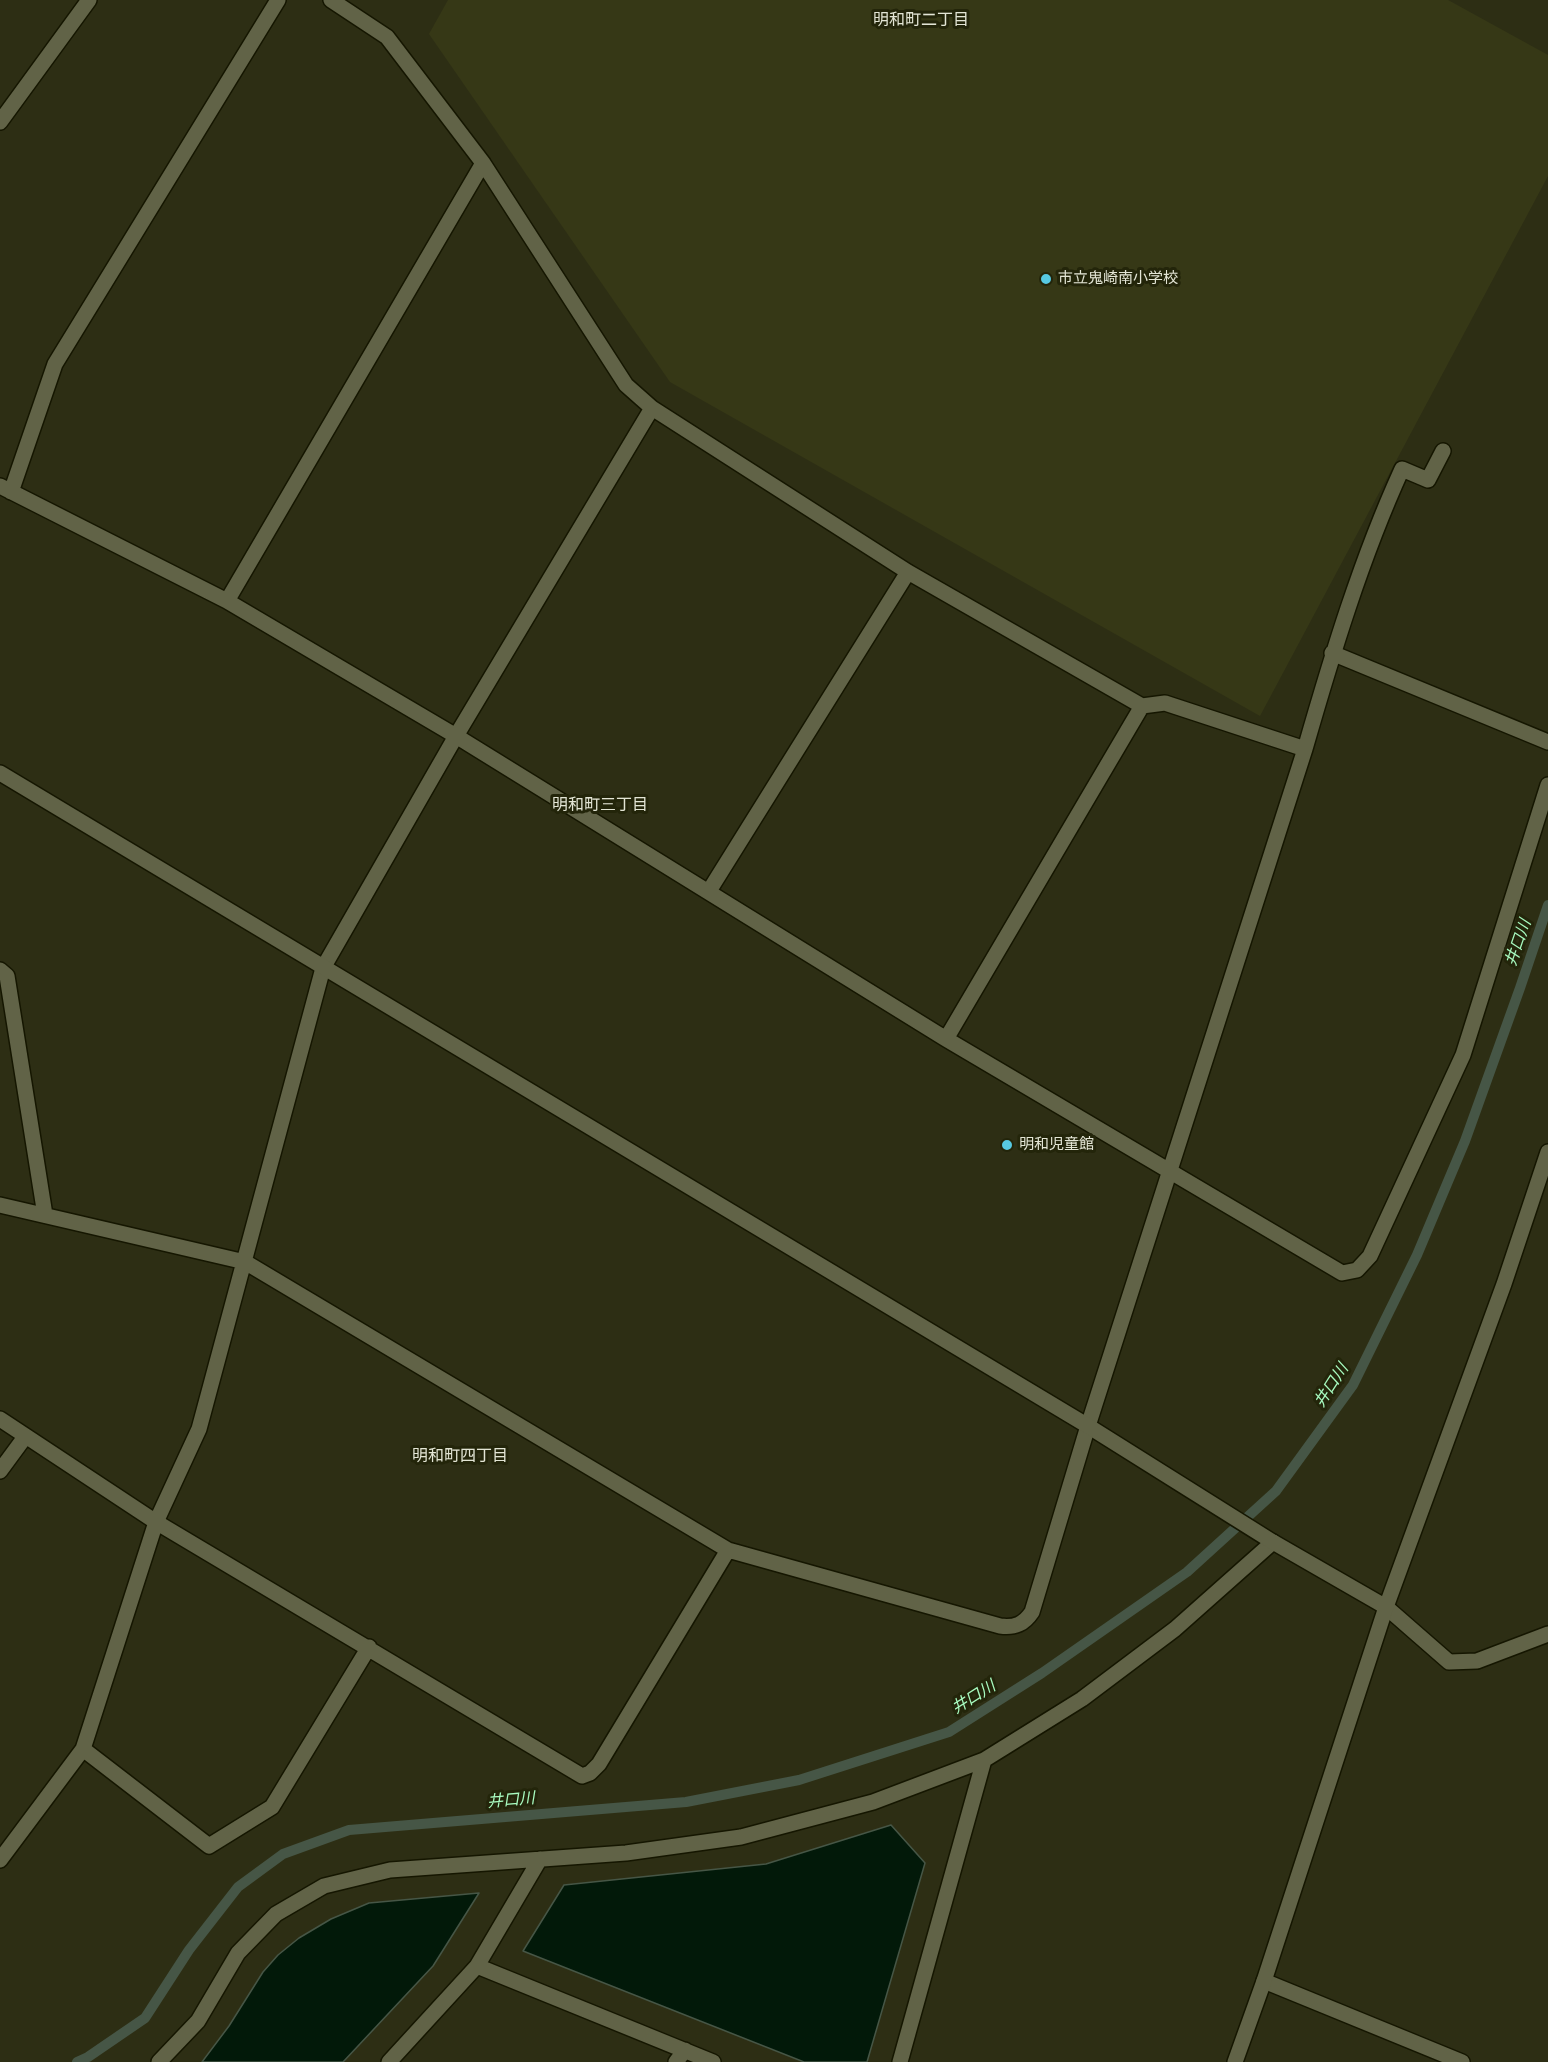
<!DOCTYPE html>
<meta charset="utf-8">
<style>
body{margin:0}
canvas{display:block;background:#2d2e14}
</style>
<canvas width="1548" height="2062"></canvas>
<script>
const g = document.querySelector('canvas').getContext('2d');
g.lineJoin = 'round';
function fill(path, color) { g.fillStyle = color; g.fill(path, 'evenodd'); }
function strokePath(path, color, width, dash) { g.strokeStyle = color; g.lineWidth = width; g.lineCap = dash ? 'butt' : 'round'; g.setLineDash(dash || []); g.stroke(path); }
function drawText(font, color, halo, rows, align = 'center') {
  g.font = font + ' Poppins,"Noto Sans JP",sans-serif'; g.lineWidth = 6; g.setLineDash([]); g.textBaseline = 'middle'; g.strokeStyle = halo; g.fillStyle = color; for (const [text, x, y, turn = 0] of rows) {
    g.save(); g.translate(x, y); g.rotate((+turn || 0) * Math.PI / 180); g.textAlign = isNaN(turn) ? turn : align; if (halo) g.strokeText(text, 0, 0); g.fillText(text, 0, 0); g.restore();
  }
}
fill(new Path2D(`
 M 448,0 L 1448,0 L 1548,55 L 1548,176 L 1260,716 L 670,382 L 429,34 Z`), '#363816');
const water = new Path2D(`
 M 891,1825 L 925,1863 L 867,2062 L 804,2062 L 523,1951 L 564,1885 L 766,1864 Z
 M 479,1893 L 433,1966 L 343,2062 L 202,2062 L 229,2026 L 263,1972 L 278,1955 L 299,1938 L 331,1919 L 369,1903 Z`);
fill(water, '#021909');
strokePath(water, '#465646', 1.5);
strokePath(new Path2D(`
 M 77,2062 L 88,2057 L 145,2018 L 189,1950 L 238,1887 L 283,1854 L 349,1830 L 686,1802 L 799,1780 L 949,1732 L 1042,1673 L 1187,1572 L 1276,1491 L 1353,1385 L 1417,1255 L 1465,1141 L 1520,988 L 1548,905`), '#465646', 10);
const minor = new Path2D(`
 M 331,0 L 387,37 L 483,163 L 626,385 L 652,408 L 908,572 L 1142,706 L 1165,703 L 1305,749
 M 0,486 L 227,601 L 456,736 L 946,1039 L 1342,1273 L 1357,1270 L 1370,1256 L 1463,1055 L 1548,785
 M 11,492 L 55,364 L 278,0
 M 227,601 L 483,163
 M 1332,653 L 1548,742
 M 709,891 L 908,572
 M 0,970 L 7,976 L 45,1215
 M 946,1039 L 1142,706
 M 0,1205 L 245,1262 L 728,1550 L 1000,1626 C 1015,1628 1024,1624 1032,1612 L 1088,1426 L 1305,749 C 1332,655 1361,559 1402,469 L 1428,480 L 1443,451
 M 0,1419 L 156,1522 L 582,1776 L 590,1773 L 599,1764 L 728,1550
 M 0,1471 L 25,1437
 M 1386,1607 L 1449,1662 L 1477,1661 L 1548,1634
 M 83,1749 L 209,1846 L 272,1807 L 369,1647
 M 0,1860 L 83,1749 L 156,1522 L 199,1429 L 323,968 L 456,736 L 652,408
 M 477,1966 L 713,2062
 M 1264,1981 L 1462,2062
 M 159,2062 L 198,2021 L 238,1953 L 276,1914 L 324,1886 L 390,1870 L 626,1853 L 741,1837 L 873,1802 L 984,1760 L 1082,1699 L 1175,1629 L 1273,1542
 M 389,2062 L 477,1966 L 540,1859
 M 676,2062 L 685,2050
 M 900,2062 L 984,1760`);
const tertiary = new Path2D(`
 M 0,122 L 89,0
 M 0,773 L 1088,1426 L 1273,1542 L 1386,1607
 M 1235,2062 L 1264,1981 L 1386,1607 L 1504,1284 L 1548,1152`);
strokePath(minor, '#151600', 18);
strokePath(tertiary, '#151600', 18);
strokePath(minor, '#616347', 15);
strokePath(tertiary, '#616347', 15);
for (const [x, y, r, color] of [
 [1046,279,6,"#57c9e2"],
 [1007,1145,6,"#57c9e2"]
]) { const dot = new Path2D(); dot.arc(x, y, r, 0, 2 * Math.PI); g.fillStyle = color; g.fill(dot); strokePath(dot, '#23250a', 2); }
drawText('15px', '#e3e5d5', '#23250a', [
 ["市立鬼崎南小学校",1058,279],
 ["明和児童館",1019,1145]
], 'left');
drawText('16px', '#e3e5d5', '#23250a', [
 ["明和町二丁目",921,21],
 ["明和町三丁目",600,806],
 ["明和町四丁目",460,1457]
]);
drawText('italic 16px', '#a8fbc0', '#23250a', [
 ["井口川",1519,943,-71],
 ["井口川",1332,1386,-57],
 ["井口川",974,1698,-32],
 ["井口川",511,1801,-5]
]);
</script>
